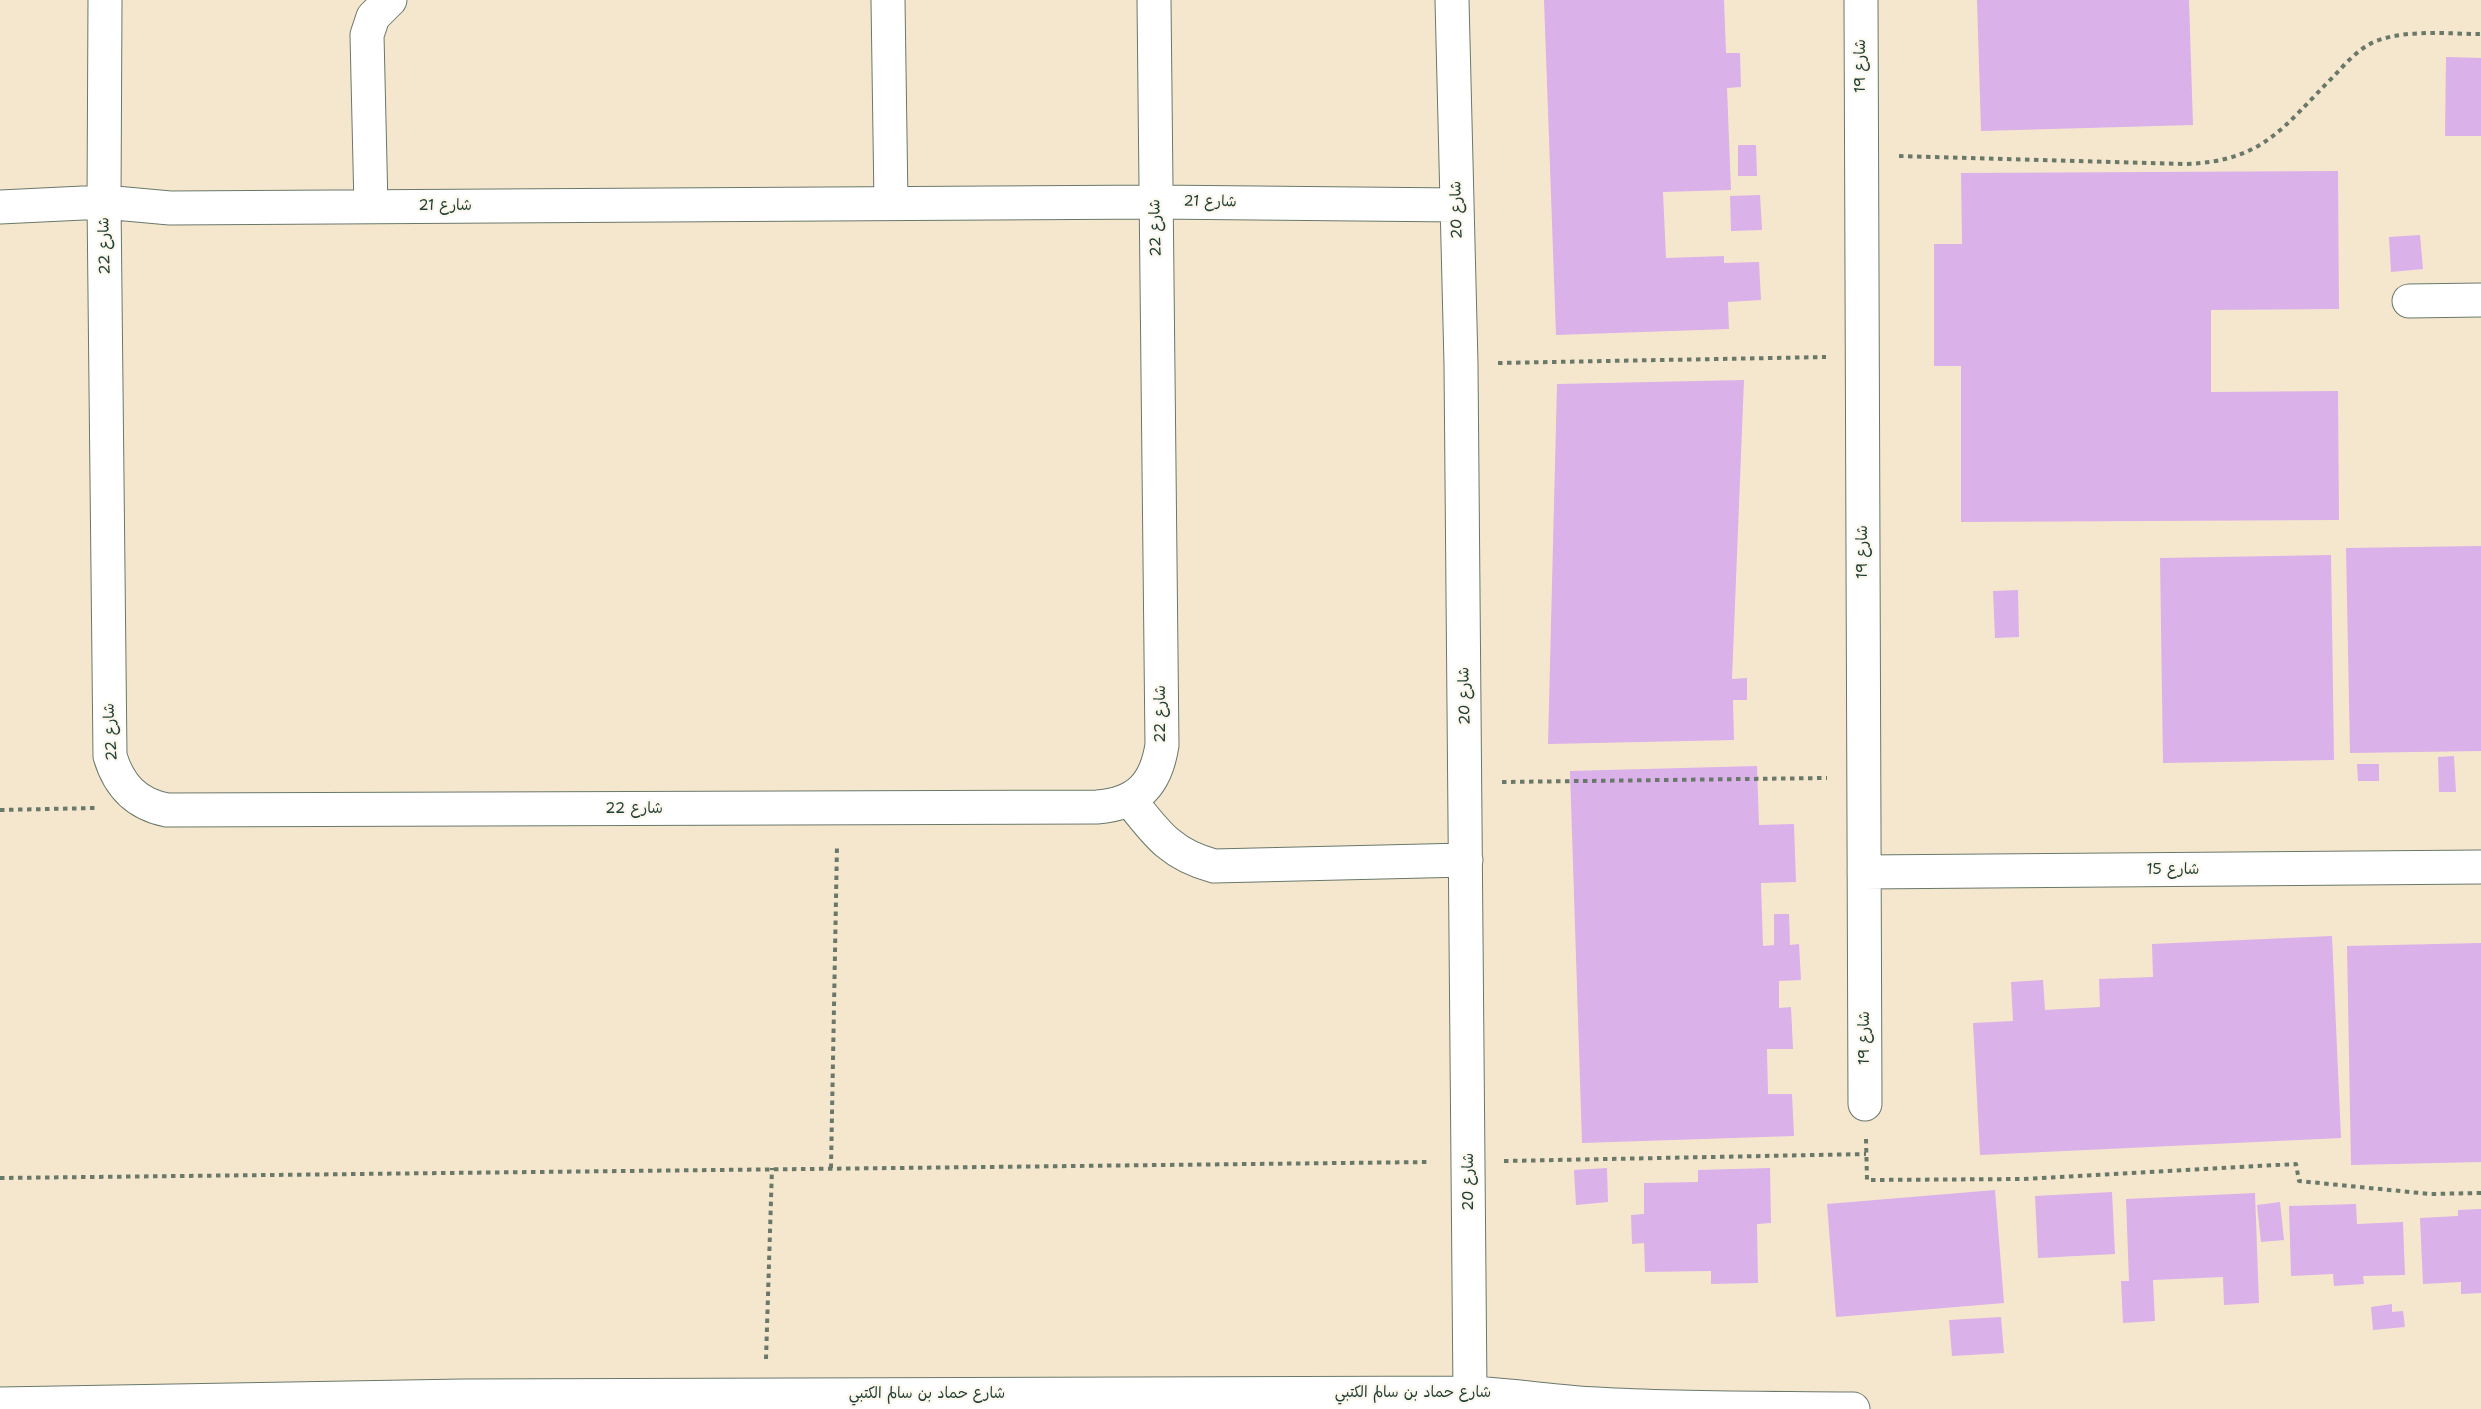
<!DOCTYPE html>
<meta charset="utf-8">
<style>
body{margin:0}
canvas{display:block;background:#f4e7ce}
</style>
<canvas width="2481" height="1409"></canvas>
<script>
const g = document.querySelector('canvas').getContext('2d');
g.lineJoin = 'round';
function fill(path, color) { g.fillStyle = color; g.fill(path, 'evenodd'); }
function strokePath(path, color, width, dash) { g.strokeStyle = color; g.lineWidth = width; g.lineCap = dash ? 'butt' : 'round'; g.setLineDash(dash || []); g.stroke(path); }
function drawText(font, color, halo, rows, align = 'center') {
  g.font = font + ' "Shantell Sans","Playpen Sans Arabic",sans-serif'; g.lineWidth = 4.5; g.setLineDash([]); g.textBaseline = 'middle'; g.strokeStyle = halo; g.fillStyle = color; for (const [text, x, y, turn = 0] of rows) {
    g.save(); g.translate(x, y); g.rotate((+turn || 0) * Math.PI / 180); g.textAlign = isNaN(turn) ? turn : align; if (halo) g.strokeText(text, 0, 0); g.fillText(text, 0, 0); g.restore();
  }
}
fill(new Path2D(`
 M 1544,0 L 1724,0 L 1726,53 L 1740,53 L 1741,87 L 1727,88 L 1731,190 L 1663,192 L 1666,258 L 1724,256 L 1724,263 L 1759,262 L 1761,300 L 1728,302 L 1729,329 L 1556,335 Z
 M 1977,0 L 2189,0 L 2193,125 L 1981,131 Z
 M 2446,57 L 2481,58 L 2481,136 L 2445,136 Z
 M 1738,145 L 1756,145 L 1757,176 L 1738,176 Z
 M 2338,171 L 2339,309 L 2211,310 L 2211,392 L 2338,391 L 2339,520 L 1961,522 L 1961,366 L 1934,366 L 1934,244 L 1962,244 L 1961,173 Z
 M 1760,195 L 1762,230 L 1731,231 L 1730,196 Z
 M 2420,235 L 2423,269 L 2391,272 L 2389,237 Z
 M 1744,380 L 1732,679 L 1747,678 L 1747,700 L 1733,700 L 1734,740 L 1548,744 L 1557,384 Z
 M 2481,546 L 2481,751 L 2350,753 L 2346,548 Z
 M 2331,555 L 2334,760 L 2163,763 L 2160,558 Z
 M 2018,590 L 2019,637 L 1995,638 L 1993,591 Z
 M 2454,756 L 2456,792 L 2439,792 L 2438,757 Z
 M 2357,764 L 2379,764 L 2379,781 L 2358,781 Z
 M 1757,766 L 1759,825 L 1794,824 L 1796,882 L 1761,883 L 1763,946 L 1774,945 L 1774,914 L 1789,914 L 1790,945 L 1799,944 L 1801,980 L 1779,981 L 1779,1008 L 1791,1007 L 1793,1049 L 1767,1049 L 1768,1094 L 1792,1094 L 1794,1136 L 1582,1143 L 1570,771 Z
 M 2332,936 L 2341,1138 L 1980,1155 L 1973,1023 L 2013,1021 L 2011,982 L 2043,980 L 2045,1010 L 2100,1007 L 2099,979 L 2153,977 L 2152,944 Z
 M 2481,943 L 2481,1162 L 2351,1165 L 2347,946 Z
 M 1607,1168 L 1608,1202 L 1576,1205 L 1574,1170 Z
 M 1770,1168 L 1771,1223 L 1757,1224 L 1758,1283 L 1711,1284 L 1711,1271 L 1645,1272 L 1644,1243 L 1632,1244 L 1631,1215 L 1644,1214 L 1644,1183 L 1698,1182 L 1698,1170 Z
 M 1995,1190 L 2004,1303 L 1836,1317 L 1827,1204 Z
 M 2112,1192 L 2115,1254 L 2038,1258 L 2035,1196 Z
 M 2255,1193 L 2259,1303 L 2224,1305 L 2223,1277 L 2153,1280 L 2155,1321 L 2123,1323 L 2121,1281 L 2129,1281 L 2126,1199 Z
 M 2280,1202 L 2284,1240 L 2261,1242 L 2257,1205 Z
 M 2356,1204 L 2357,1224 L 2403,1222 L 2405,1275 L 2363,1276 L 2364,1284 L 2334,1286 L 2333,1274 L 2291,1276 L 2289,1206 Z
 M 2481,1209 L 2481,1293 L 2461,1294 L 2461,1282 L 2423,1284 L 2420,1218 L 2458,1216 L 2458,1210 Z
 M 2392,1304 L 2392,1312 L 2403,1311 L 2405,1327 L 2373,1330 L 2371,1307 Z
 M 2001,1317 L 2004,1353 L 1952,1356 L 1949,1320 Z`), '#dbb1e9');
const minor = new Path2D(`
 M 105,0 L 104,202 L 110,756 C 119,786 136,804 167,810 L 1097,807 C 1138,804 1156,784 1162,745 L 1154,0
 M 888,0 L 891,203
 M 1452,0 L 1461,364 L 1470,1393
 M 1861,0 L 1865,1104
 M 0,207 L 104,202 L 170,208 L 1156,202 L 1457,205
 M 371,207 L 367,35 L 373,17 L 390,0
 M 2409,301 L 2481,300
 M 1130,800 C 1156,833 1171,855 1214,866 L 1466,860
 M 1864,872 L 2481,867
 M 0,1404 L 463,1396 L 1470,1393 C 1513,1395 1555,1402 1597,1404 C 1682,1409 1768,1408 1853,1409`);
strokePath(minor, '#6a786a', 35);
strokePath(new Path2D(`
 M 1899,156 L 2186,164 C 2264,161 2283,127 2334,76 C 2346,63 2359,48 2376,41 C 2409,29 2447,34 2481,34
 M 1498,363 L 1826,357
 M 1502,782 L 1827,778
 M 0,810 L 95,808
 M 1866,1139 L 1867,1180 L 2023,1179 L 2296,1164 L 2299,1181 L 2430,1194 L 2481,1193
 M 1504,1161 L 1866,1154
 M 831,1168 L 837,845
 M 0,1178 L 1431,1162
 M 766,1359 L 772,1168`), '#6a786a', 4, [4.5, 4.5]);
strokePath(minor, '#fff', 33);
drawText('15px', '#1f3d34', '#fbf7ec', [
 ["شارع 19",1861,66,-90],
 ["شارع 21",1210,202,1],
 ["شارع 21",445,206],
 ["شارع 20",1457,210,-91],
 ["شارع 22",1156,228,-91],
 ["شارع 22",105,246,-91],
 ["شارع 19",1863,552,-90],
 ["شارع 20",1465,696,-91],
 ["شارع 22",1161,714,-90],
 ["شارع 22",111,732,-93],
 ["شارع 22",634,809],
 ["شارع 15",2173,870],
 ["شارع 19",1865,1038,-90],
 ["شارع 20",1469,1182,-90],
 ["شارع حماد بن سالم الكتبي",1413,1393],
 ["شارع حماد بن سالم الكتبي",927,1394]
]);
</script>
